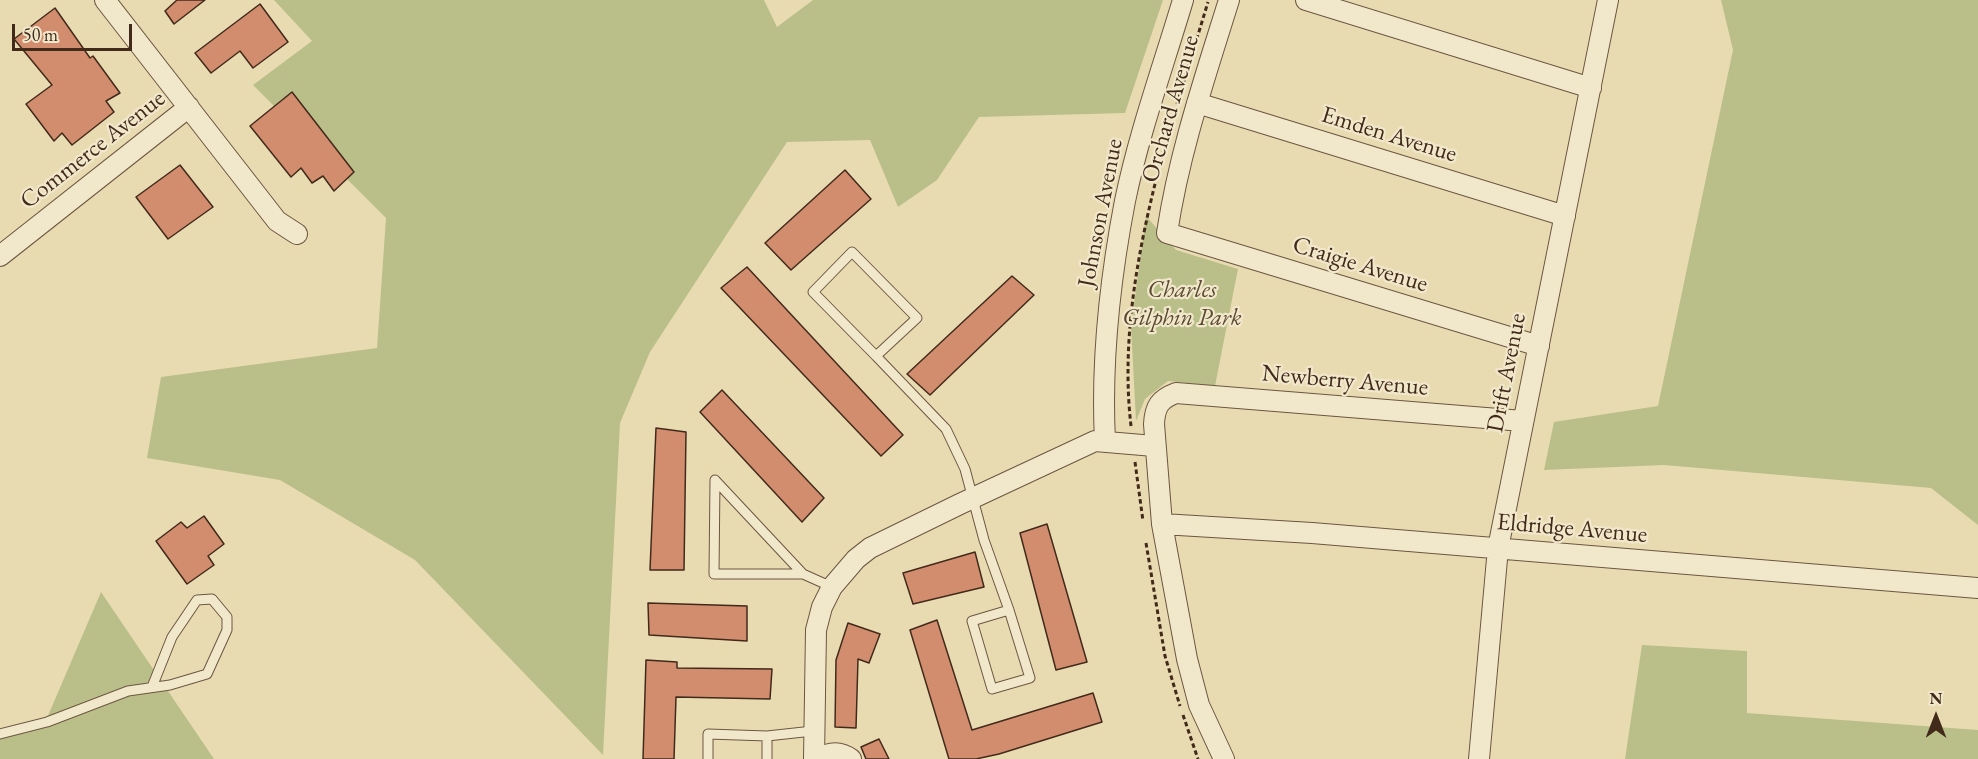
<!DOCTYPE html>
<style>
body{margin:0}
#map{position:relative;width:1978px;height:759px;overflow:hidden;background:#e9dbb1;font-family:"EB Garamond",serif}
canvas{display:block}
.north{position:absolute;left:1906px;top:687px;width:60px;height:60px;-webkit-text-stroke:4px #f1e8cc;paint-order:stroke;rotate:0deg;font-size:16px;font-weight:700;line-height:24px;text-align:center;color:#422a1b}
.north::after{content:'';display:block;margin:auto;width:21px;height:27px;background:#422a1b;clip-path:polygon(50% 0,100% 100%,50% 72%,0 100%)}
.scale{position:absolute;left:12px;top:24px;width:120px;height:27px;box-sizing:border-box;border:3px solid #422a1b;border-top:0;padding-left:8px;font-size:18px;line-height:21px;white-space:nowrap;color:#422a1b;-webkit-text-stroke:4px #f1e8cc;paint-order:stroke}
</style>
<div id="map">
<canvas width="1978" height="759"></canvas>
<div class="north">N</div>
<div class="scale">50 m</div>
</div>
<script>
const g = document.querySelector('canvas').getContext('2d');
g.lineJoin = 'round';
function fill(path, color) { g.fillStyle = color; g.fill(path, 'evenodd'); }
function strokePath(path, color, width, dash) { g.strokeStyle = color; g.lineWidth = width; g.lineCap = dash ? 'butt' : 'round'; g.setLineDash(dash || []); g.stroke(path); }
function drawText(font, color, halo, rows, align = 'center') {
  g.font = font + ' "EB Garamond",serif'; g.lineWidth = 4.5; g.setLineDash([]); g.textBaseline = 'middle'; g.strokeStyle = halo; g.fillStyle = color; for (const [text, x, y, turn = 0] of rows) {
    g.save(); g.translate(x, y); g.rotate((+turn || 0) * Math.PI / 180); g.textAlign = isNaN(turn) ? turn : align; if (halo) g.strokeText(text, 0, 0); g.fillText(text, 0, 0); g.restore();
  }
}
fill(new Path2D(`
 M 274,0 L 764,0 L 777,27 L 813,0 L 1163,0 L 1125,113 L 979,117 L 937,180 L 898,207 L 870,140 L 787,142 L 650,352 L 620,423 L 603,755 L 415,560 L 280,480 L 147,458 L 161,377 L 377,348 L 386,218 L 253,85 L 312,41 Z
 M 1721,0 L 1978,0 L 1978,525 L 1931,488 L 1664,465 L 1544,470 L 1554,422 L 1658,406 L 1733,50 Z
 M 1146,216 L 1176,250 L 1238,269 L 1215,386 L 1168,381 L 1145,399 L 1136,421 L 1131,326 Z
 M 101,592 L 214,759 L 0,759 L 0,737 L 47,718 Z
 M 1642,645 L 1747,651 L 1747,713 L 1978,730 L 1978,759 L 1625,759 Z`), '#babf89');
const building = new Path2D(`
 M 177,0 L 205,0 L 174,24 L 165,11 Z
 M 260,4 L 288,42 L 253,68 L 240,51 L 211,73 L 195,53 Z
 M 55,8 L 90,58 L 93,56 L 120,93 L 106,101 L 114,112 L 72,145 L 62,133 L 54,141 L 26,104 L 52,85 L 14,39 Z
 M 292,92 L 354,172 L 334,191 L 323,176 L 312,183 L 301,168 L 291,177 L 250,126 Z
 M 180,165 L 213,207 L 168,239 L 136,197 Z
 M 845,170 L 871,199 L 791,270 L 765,243 Z
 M 747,267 L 903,435 L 881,456 L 721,288 Z
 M 1012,276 L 1034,295 L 930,395 L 907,374 Z
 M 722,390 L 824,498 L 802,522 L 700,412 Z
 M 656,428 L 686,432 L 684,570 L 650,570 Z
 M 204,516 L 224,544 L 208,556 L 214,565 L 187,584 L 156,541 L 181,522 L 187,528 Z
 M 1047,524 L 1087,662 L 1056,670 L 1020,533 Z
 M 975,552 L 984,587 L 913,604 L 903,573 Z
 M 648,603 L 747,606 L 747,641 L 649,635 Z
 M 937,620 L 972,730 L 1093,693 L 1102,722 L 999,754 L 976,759 L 949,759 L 910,630 Z
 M 848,623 L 880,634 L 869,663 L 858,659 L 856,728 L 835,727 L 836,660 Z
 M 646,660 L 677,662 L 677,668 L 772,669 L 770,699 L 676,697 L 674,759 L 643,759 Z
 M 879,739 L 889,759 L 866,759 L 861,747 Z`);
fill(building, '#d28d6e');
strokePath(building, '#422a1b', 1.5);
const service = new Path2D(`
 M 876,356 L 813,292 L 852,252 L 917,318 L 876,356 L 946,429 L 965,469 L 984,540 L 1009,610
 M 715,480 L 714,574 L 803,574
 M 715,480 L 803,574 L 832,587
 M 1009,610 L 1030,678 L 992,689 L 972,621 Z
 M 0,734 L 47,722 L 128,691 L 170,685 L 207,674 L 227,630 L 227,617 L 212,599 L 197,600 L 172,637 L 152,687
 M 708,759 L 708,734 L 767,736 L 813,731
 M 767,759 L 767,736`);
const minor = new Path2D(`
 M 105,0 L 277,221 L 297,234
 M 1229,0 C 1205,77 1179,153 1167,233 L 1539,346
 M 1306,0 L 1591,88
 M 1197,103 L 1565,216
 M 0,256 L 189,107
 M 1105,441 C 1101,362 1110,279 1125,201 C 1139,133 1163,67 1183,0
 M 1162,524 L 1312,533 L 1978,588
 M 814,759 L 816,630 L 822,607 L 832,587 L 856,559 L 870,548 L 960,504 L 1095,441 L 1154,446
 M 818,759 C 829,752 840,751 851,759
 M 1224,759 L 1199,705 L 1187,659 L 1162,524 L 1154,424 C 1155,406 1160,399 1176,393 L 1523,421
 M 1479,759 L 1498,548 L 1608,0`);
strokePath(service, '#6c5640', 11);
strokePath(minor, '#6c5640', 22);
strokePath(new Path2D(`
 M 1177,104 L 1208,2
 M 1131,426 C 1120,332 1141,235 1165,145
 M 1135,462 L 1143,521
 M 1146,543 L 1165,656 L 1180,706
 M 1183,715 L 1198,759`), '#422a1b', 3, [4.5, 3]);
strokePath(service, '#f1e8cc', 9);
strokePath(minor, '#f1e8cc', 20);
drawText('24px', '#422a1b', '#f1e8cc', [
 ["Orchard Avenue",1171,109,-74],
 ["Emden Avenue",1389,135,17],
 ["Commerce Avenue",93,150,-38],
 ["Johnson Avenue",1101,213,-79],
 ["Craigie Avenue",1360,265,17],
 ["Drift Avenue",1507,373,-79],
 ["Newberry Avenue",1345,381,5],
 ["Eldridge Avenue",1572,529,5]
]);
drawText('italic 24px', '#5a4831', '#f1e8cc', [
 ["Charles",1182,290],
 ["Gilphin Park",1182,318]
]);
</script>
